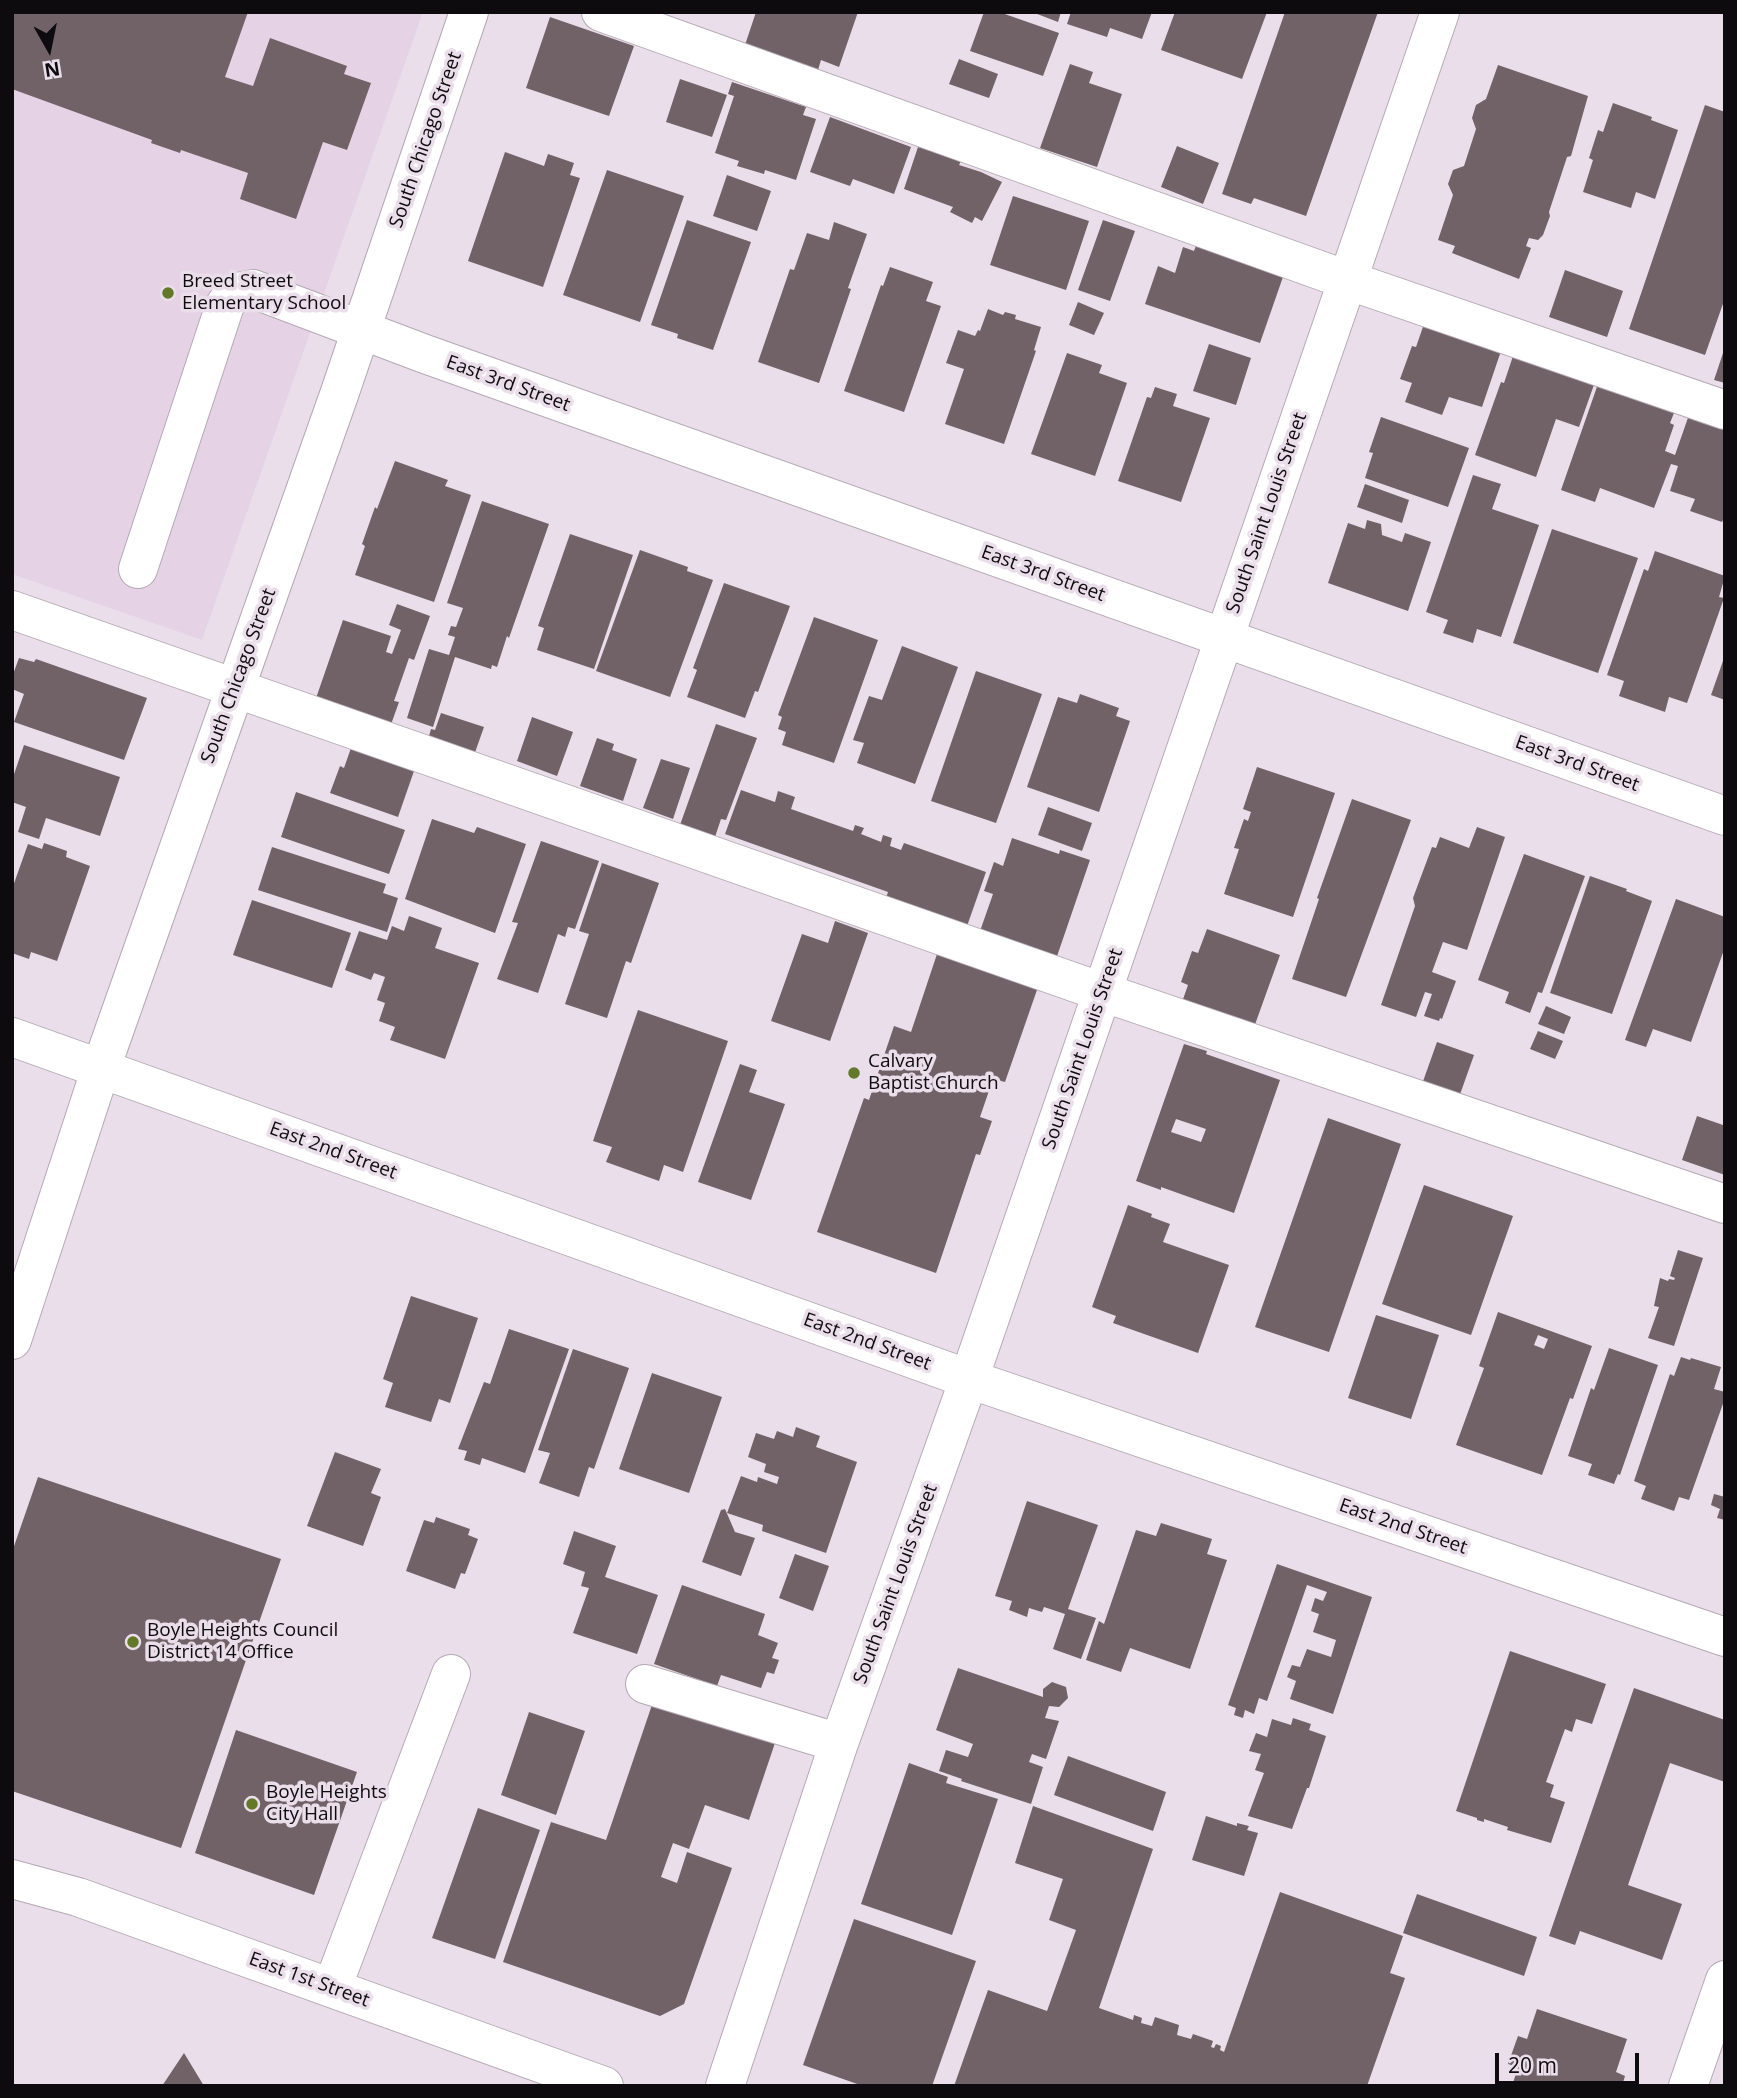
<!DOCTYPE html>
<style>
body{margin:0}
#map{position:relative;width:1737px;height:2098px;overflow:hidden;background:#eadeea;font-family:"Open Sans",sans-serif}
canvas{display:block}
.frame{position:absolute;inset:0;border:14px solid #0e0b0e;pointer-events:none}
.north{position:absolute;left:14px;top:14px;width:70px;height:70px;-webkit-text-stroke:5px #eadeea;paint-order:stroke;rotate:171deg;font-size:19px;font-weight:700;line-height:28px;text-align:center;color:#0e0b0e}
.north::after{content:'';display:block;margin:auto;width:24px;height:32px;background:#0e0b0e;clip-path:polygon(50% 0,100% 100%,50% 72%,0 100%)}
.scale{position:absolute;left:1495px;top:2053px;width:144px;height:32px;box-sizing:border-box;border:4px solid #0e0b0e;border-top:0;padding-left:9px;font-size:21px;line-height:24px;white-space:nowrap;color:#0e0b0e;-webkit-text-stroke:5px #eadeea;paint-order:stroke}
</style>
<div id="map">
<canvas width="1737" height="2098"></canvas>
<div class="frame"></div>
<div class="north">N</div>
<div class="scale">20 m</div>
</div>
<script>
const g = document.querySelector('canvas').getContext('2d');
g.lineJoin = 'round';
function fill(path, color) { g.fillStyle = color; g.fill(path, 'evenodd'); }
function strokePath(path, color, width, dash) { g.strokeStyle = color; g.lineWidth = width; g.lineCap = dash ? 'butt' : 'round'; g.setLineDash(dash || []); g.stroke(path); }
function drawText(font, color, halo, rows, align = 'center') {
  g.font = font + ' "Open Sans",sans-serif'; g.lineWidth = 7; g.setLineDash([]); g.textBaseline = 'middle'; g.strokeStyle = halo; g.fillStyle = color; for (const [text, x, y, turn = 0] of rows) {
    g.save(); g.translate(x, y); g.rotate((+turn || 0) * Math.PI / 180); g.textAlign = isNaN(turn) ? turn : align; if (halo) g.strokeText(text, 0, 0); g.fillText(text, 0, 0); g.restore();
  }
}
fill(new Path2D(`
 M 12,12 L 423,12 L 202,640 L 12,574 Z`), '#e5d3e5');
fill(new Path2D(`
 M 12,12 L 248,12 L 225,77 L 253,86 L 270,38 L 347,66 L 344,74 L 371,83 L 347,150 L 323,142 L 296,219 L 240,199 L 248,173 L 181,150 L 180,153 L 151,143 L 152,140 L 12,89 Z
 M 756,12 L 858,12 L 839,67 L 821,60 L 818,70 L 745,45 Z
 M 984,12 L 999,12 L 1059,33 L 1043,76 L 970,51 Z
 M 1032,12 L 1061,12 L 1058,22 Z
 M 1071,12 L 1152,12 L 1142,39 L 1110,28 L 1107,37 L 1067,24 Z
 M 1175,12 L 1267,12 L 1242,79 L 1161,50 Z
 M 1285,12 L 1378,12 L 1306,216 L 1254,198 L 1251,204 L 1222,194 Z
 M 550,17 L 634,46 L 609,116 L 526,88 Z
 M 959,59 L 998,74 L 989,98 L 949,84 Z
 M 1070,64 L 1093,72 L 1089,83 L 1122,94 L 1097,167 L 1040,148 Z
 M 1498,65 L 1588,96 L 1571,156 L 1567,157 L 1549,212 L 1550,216 L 1543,235 L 1538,240 L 1529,238 L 1526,246 L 1531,248 L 1519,279 L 1452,253 L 1455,246 L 1438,240 L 1453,195 L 1448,184 L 1453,170 L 1464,166 L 1476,129 L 1472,118 L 1476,105 L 1486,99 Z
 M 680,79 L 727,95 L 712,137 L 666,122 Z
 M 732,82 L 806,107 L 803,115 L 816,119 L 796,180 L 765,170 L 764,174 L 737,166 L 739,161 L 715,153 L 734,96 L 728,94 Z
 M 1613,103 L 1652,117 L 1651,120 L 1678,130 L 1655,199 L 1636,192 L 1631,208 L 1583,192 L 1593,160 L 1589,158 L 1598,130 L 1603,132 Z
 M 1705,105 L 1725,112 L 1725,298 L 1705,355 L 1629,329 Z
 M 830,117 L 911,147 L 894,194 L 853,179 L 850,186 L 810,172 Z
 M 1177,146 L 1219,163 L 1203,204 L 1161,187 Z
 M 918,147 L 961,161 L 959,165 L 981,172 L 1002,182 L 982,221 L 975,217 L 972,223 L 950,212 L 953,207 L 904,189 Z
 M 505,152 L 544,166 L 548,154 L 574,163 L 570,175 L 580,178 L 543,287 L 468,261 Z
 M 607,170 L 684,196 L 640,322 L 563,295 Z
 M 727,175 L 771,191 L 757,231 L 713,216 Z
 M 1013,196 L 1089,221 L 1066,290 L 990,265 Z
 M 687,220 L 751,242 L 713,350 L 677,338 L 678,334 L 651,325 Z
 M 1103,220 L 1135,231 L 1110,301 L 1078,290 Z
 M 834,222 L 867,234 L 848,288 L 851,289 L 819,383 L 758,362 L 790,269 L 794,270 L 807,233 L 829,240 Z
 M 1197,243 L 1284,274 L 1260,343 L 1145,304 L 1158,266 L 1175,273 L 1183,247 L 1194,251 Z
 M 890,267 L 933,282 L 926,301 L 941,306 L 904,412 L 844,391 L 881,285 L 883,286 Z
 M 1565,270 L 1623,291 L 1607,337 L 1549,317 Z
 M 1078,302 L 1104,313 L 1094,335 L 1069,325 Z
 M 988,309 L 1003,315 L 1005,312 L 1016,315 L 1015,319 L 1041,327 L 1034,350 L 1036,351 L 1004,444 L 945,424 L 964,369 L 946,363 L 958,330 L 975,336 L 978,330 L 980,331 Z
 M 1424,324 L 1501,351 L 1482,407 L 1449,397 L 1442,415 L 1405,402 L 1412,383 L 1400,379 L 1412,346 L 1416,347 Z
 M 1209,344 L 1251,358 L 1236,405 L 1193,391 Z
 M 1724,350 L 1725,350 L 1725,383 L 1714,380 Z
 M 1067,353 L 1102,365 L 1099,373 L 1127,383 L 1095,476 L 1031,454 Z
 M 1513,356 L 1595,382 L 1579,427 L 1556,419 L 1536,477 L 1475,455 L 1501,382 L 1504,383 Z
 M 1599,381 L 1676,408 L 1670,423 L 1674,425 L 1665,451 L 1675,455 L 1690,412 L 1725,424 L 1725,516 L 1722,522 L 1690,511 L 1695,499 L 1670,491 L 1678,466 L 1671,464 L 1654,508 L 1600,488 L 1595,502 L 1561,490 Z
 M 1155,387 L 1177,394 L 1173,406 L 1210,418 L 1181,502 L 1118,481 L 1147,397 L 1151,398 Z
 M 1381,417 L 1469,448 L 1448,507 L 1365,478 L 1373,453 L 1369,452 Z
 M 395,461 L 448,480 L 445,486 L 471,495 L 434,602 L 355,575 L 365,546 L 362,544 L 375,507 L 377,509 Z
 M 1473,475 L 1501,484 L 1492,509 L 1539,525 L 1501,637 L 1477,629 L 1473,643 L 1443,633 L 1448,620 L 1426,612 Z
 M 1365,484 L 1409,500 L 1402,523 L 1357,507 Z
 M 482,501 L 549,524 L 509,638 L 507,636 L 497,667 L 492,665 L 491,669 L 455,657 L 433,727 L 407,718 L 429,649 L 449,655 L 455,637 L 448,635 L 451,626 L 456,627 L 463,608 L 447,603 Z
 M 1367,520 L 1381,524 L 1382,535 L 1402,542 L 1405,533 L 1431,542 L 1408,611 L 1328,583 L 1348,523 L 1365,529 Z
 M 1552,529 L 1638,558 L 1598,673 L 1513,643 Z
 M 570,534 L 633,555 L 594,669 L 537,650 L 544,628 L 538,626 Z
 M 640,550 L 688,567 L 687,571 L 713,580 L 670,697 L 596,671 Z
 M 1655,551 L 1725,576 L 1719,597 L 1724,598 L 1687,703 L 1669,697 L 1665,712 L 1619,696 L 1624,681 L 1607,675 L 1644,569 L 1648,571 Z
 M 724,583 L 790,606 L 758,692 L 755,691 L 745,718 L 687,697 L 697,670 L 693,668 Z
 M 397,604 L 430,616 L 414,660 L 409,658 L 394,701 L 399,702 L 389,730 L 314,704 L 343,620 L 391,636 L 386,652 L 392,654 L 401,630 L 389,625 Z
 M 814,617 L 878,640 L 834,763 L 782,745 L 786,732 L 778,729 L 782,717 L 778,715 Z
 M 902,646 L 958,667 L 915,784 L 857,763 L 864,743 L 853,740 L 869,696 L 882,700 Z
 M 19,658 L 34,662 L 36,659 L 147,698 L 124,760 L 14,722 L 24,694 L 12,689 L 12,677 Z
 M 1724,658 L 1725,658 L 1725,700 L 1711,695 Z
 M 976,671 L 1042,694 L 996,823 L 931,801 Z
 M 1080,694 L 1119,708 L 1116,716 L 1130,721 L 1099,812 L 1027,787 L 1058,697 L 1077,703 Z
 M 441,713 L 484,727 L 473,758 L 427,743 L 431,729 L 435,730 Z
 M 532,717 L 573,732 L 557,776 L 517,761 Z
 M 716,724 L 757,738 L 726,820 L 721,819 L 715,837 L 680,825 Z
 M 597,738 L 614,744 L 612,750 L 637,759 L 623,801 L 580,786 Z
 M 24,745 L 120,777 L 100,836 L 46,818 L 39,839 L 18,832 L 26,807 L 12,802 L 12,780 Z
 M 351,748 L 414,771 L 398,817 L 330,793 L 340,766 L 344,768 Z
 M 661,759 L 690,768 L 673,819 L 643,808 Z
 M 1257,767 L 1335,793 L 1293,917 L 1224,894 L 1239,849 L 1234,848 L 1244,819 L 1248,821 L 1251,812 L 1243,809 Z
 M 741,790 L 775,802 L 778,791 L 795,797 L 791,809 L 853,831 L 855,825 L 864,828 L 861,834 L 881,842 L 883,835 L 892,838 L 890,846 L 901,850 L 904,843 L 986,872 L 966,929 L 885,901 L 888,892 L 725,834 Z
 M 296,792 L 405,830 L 389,874 L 281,837 Z
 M 1352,799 L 1411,820 L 1346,997 L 1292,979 L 1319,899 L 1317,898 Z
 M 1048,807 L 1092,823 L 1082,851 L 1038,835 Z
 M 432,819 L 474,833 L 477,827 L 526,844 L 495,933 L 405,899 Z
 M 1477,827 L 1505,837 L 1467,950 L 1443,942 L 1432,972 L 1456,981 L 1442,1019 L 1440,1018 L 1439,1021 L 1424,1016 L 1432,994 L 1425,992 L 1416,1017 L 1381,1005 L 1415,906 L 1413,898 L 1432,847 L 1436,848 L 1440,837 L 1469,848 Z
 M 1012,838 L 1059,854 L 1060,850 L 1090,860 L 1054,965 L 979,934 L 993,894 L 984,891 L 994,862 L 1003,866 Z
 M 541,841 L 599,861 L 575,929 L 568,927 L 565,937 L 558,934 L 538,993 L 497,979 L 518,923 L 512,922 Z
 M 44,843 L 67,851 L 66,857 L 90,866 L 57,961 L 31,952 L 29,959 L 12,953 L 12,889 L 28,844 L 42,849 Z
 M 272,847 L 386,884 L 383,893 L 398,898 L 387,932 L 258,890 Z
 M 1524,854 L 1585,876 L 1542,993 L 1538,992 L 1530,1013 L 1505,1003 L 1509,992 L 1478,980 Z
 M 602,863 L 659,883 L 631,963 L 626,961 L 607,1018 L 565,1004 L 589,934 L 579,931 Z
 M 1590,876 L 1627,889 L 1626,891 L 1652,901 L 1612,1014 L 1550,993 Z
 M 1676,899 L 1725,917 L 1725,947 L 1691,1042 L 1653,1029 L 1646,1047 L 1625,1040 Z
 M 252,900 L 351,933 L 332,988 L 233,955 Z
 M 409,916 L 442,928 L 435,948 L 479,963 L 445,1059 L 390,1040 L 395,1027 L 379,1021 L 385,1003 L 377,1000 L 385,977 L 374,973 L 371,980 L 345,970 L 359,931 L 387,940 L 392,926 L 404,931 Z
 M 835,921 L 868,933 L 830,1041 L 771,1021 L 802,934 L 828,943 Z
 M 1207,929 L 1280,955 L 1253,1030 L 1181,1005 L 1188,985 L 1181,982 L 1192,951 L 1198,953 Z
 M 937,954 L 1038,987 L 1005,1082 L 993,1079 L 980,1117 L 992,1121 L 980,1155 L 976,1154 L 936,1273 L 817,1232 L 864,1098 L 869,1100 L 894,1026 L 911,1032 Z
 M 1546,1006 L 1571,1017 L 1564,1034 L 1538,1024 Z
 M 638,1010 L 728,1041 L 683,1172 L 664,1165 L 659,1181 L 606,1162 L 612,1147 L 593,1141 Z
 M 1538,1031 L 1563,1041 L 1555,1059 L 1530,1049 Z
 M 1437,1042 L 1474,1055 L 1458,1100 L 1421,1087 Z
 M 1184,1044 L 1207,1051 L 1206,1054 L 1280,1080 L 1234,1213 L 1161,1187 L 1161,1190 L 1136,1181 ZM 1176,1119 L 1206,1129 L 1201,1142 L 1171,1132 Z
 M 740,1064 L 757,1070 L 749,1092 L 785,1104 L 751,1200 L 698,1182 Z
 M 1697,1116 L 1723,1125 L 1725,1120 L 1725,1175 L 1682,1160 Z
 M 1328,1118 L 1401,1144 L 1329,1352 L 1255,1327 Z
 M 1424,1185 L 1513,1216 L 1471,1335 L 1382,1304 Z
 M 1128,1205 L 1152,1214 L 1151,1217 L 1170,1224 L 1163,1242 L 1229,1265 L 1198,1353 L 1113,1323 L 1116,1316 L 1092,1307 Z
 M 1678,1250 L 1703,1258 L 1674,1346 L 1648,1338 L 1659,1307 L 1654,1306 L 1660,1278 L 1668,1281 L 1669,1279 L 1674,1280 L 1675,1278 L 1670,1276 Z
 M 411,1296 L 478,1318 L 450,1403 L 439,1399 L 431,1422 L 385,1407 L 393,1383 L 383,1379 Z
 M 1498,1312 L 1592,1346 L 1573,1399 L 1570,1398 L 1542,1475 L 1456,1445 L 1484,1368 L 1479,1366 ZM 1538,1335 L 1548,1339 L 1544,1349 L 1534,1345 Z
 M 1376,1315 L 1439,1335 L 1411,1419 L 1348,1398 Z
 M 509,1329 L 569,1349 L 525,1473 L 482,1458 L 480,1465 L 464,1460 L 467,1451 L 458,1449 L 484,1382 L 490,1384 Z
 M 1609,1348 L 1658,1365 L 1620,1475 L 1618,1474 L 1614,1484 L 1588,1475 L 1592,1464 L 1568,1456 L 1591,1388 L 1594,1390 Z
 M 573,1349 L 629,1368 L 594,1469 L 589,1467 L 579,1497 L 539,1483 L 550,1453 L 538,1450 Z
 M 1681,1357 L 1690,1360 L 1691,1358 L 1721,1367 L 1714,1389 L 1725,1392 L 1725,1398 L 1689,1500 L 1679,1497 L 1674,1511 L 1641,1499 L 1646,1486 L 1634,1481 L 1670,1374 L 1674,1376 Z
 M 652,1373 L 722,1397 L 689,1493 L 619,1469 Z
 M 796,1427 L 820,1436 L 816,1447 L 857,1462 L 826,1553 L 762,1531 L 763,1525 L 727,1513 L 741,1476 L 757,1482 L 758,1477 L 777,1484 L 779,1477 L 764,1472 L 766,1464 L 748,1457 L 756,1433 L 774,1439 L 777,1431 L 793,1437 Z
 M 335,1452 L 381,1469 L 371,1493 L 381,1497 L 363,1546 L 307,1526 Z
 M 38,1477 L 281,1559 L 181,1848 L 12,1791 L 12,1552 Z
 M 1714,1494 L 1725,1497 L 1725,1520 L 1717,1518 L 1720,1509 L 1711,1505 Z
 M 1027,1501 L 1098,1525 L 1068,1609 L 1096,1618 L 1081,1659 L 1053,1649 L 1065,1614 L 1044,1607 L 1042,1612 L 1029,1608 L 1027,1617 L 1009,1610 L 1012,1601 L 995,1596 Z
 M 725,1509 L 735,1532 L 755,1538 L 741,1576 L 702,1562 L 721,1510 Z
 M 436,1517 L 470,1529 L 468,1535 L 478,1539 L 465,1574 L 461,1573 L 455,1589 L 406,1571 L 424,1520 L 434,1523 Z
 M 1161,1523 L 1212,1539 L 1207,1554 L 1227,1560 L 1190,1669 L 1130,1648 L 1121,1672 L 1086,1660 L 1099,1621 L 1104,1624 L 1136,1530 L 1156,1536 Z
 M 574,1531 L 616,1546 L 605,1577 L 658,1595 L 637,1654 L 573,1633 L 589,1588 L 581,1586 L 585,1572 L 563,1564 Z
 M 795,1554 L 829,1566 L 813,1611 L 779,1598 Z
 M 1277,1564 L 1372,1597 L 1333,1714 L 1290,1699 L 1296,1681 L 1287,1677 L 1292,1665 L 1300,1667 L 1307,1649 L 1331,1657 L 1336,1640 L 1313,1632 L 1319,1614 L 1311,1611 L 1315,1598 L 1323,1601 L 1327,1592 L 1307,1585 L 1267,1701 L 1259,1698 L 1254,1714 L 1245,1710 L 1243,1718 L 1234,1715 L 1236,1708 L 1228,1705 Z
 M 682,1585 L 765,1614 L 758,1635 L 778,1643 L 772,1658 L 779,1660 L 774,1674 L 767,1672 L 761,1688 L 721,1675 L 717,1686 L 654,1664 Z
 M 1510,1651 L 1606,1684 L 1592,1724 L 1576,1719 L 1572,1732 L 1565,1729 L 1546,1782 L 1554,1785 L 1550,1797 L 1565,1802 L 1551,1843 L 1507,1830 L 1508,1827 L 1484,1819 L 1484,1822 L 1477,1820 L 1477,1818 L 1456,1811 Z
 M 958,1668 L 1043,1697 L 1043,1689 L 1052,1682 L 1066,1687 L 1068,1698 L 1059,1707 L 1049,1706 L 1045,1718 L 1059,1721 L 1046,1759 L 1032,1754 L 1029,1762 L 1043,1767 L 1031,1804 L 961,1781 L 962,1779 L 939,1771 L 946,1750 L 968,1757 L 973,1744 L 936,1730 Z
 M 1634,1688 L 1725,1720 L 1725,1782 L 1670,1763 L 1628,1885 L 1682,1904 L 1662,1960 L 1580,1931 L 1575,1945 L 1549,1936 Z
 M 655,1696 L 777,1737 L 749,1820 L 705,1805 L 689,1849 L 673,1843 L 661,1877 L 677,1883 L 687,1852 L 732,1868 L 684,2004 L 660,2016 L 503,1962 L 551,1822 L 606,1840 Z
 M 529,1712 L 585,1731 L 556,1815 L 501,1795 Z
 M 1293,1718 L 1311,1724 L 1309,1730 L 1326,1736 L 1309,1788 L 1307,1788 L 1292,1829 L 1248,1816 L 1264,1773 L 1255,1770 L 1261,1754 L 1249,1751 L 1256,1733 L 1267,1737 L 1272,1719 L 1291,1725 Z
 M 236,1730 L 357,1772 L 314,1895 L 195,1853 Z
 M 1068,1756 L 1166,1792 L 1153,1831 L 1054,1795 Z
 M 909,1763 L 948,1777 L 946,1783 L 998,1799 L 952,1935 L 861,1904 Z
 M 1033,1806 L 1153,1849 L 1099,2008 L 1133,2020 L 1134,2015 L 1142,2018 L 1141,2023 L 1152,2026 L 1155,2017 L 1179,2025 L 1177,2035 L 1191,2039 L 1193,2034 L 1213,2041 L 1211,2047 L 1214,2048 L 1216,2044 L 1221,2046 L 1220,2050 L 1224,2052 L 1280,1892 L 1403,1936 L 1390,1973 L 1405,1978 L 1367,2086 L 954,2086 L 988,1990 L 1047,2011 L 1076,1930 L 1049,1920 L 1063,1879 L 1015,1863 Z
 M 478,1808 L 540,1830 L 495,1959 L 432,1938 Z
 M 1206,1816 L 1237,1826 L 1237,1823 L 1249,1826 L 1247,1830 L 1258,1833 L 1244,1876 L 1192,1860 Z
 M 1417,1894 L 1537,1937 L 1524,1976 L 1403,1933 Z
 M 854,1919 L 976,1961 L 932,2086 L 863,2086 L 803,2065 Z
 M 1537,2009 L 1627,2039 L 1616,2072 L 1625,2076 L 1622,2086 L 1512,2086 L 1518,2067 L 1508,2064 L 1518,2036 L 1527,2039 Z
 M 184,2053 L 204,2086 L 162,2086 Z`), '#716267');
const minor = new Path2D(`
 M 601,12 L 1347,280 L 1725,410
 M 138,569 L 225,305 L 233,293 L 253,289 L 425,354 L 1725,816
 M 12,610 L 1102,992 L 1725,1204
 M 12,1037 L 969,1379 L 1725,1637
 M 12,1340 L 101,1068 L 340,392 L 469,12
 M 645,1684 L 839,1743
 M 12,1879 L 78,1897 L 604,2086
 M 332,1988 L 451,1674
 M 725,2086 L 839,1743 L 969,1379 L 1440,12
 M 1688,2086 L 1725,1980`);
strokePath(minor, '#b4a9b4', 40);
strokePath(minor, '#fff', 38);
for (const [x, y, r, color] of [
 [168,293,7,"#637829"],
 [854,1073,7,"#637829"],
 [133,1642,7,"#637829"],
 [252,1804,7,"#637829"]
]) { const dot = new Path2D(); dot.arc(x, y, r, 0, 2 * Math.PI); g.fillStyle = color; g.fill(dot); strokePath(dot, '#eadeea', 2.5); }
drawText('19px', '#0e0b0e', '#eadeea', [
 ["South Chicago Street",426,140,-71],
 ["East 3rd Street",508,384,20],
 ["South Saint Louis Street",1267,513,-71],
 ["East 3rd Street",1043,574,20],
 ["South Chicago Street",239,676,-70],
 ["East 3rd Street",1577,764,20],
 ["South Saint Louis Street",1083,1049,-71],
 ["East 2nd Street",333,1151,20],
 ["East 2nd Street",867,1342,20],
 ["East 2nd Street",1403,1527,19],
 ["South Saint Louis Street",896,1584,-70],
 ["East 1st Street",309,1980,20]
]);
drawText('19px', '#0e0b0e', '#eadeea', [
 ["Breed Street",182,282],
 ["Elementary School",182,304],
 ["Calvary",868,1062],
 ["Baptist Church",868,1084],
 ["Boyle Heights Council",147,1631],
 ["District 14 Office",147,1653],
 ["Boyle Heights",266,1793],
 ["City Hall",266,1815]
], 'left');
</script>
